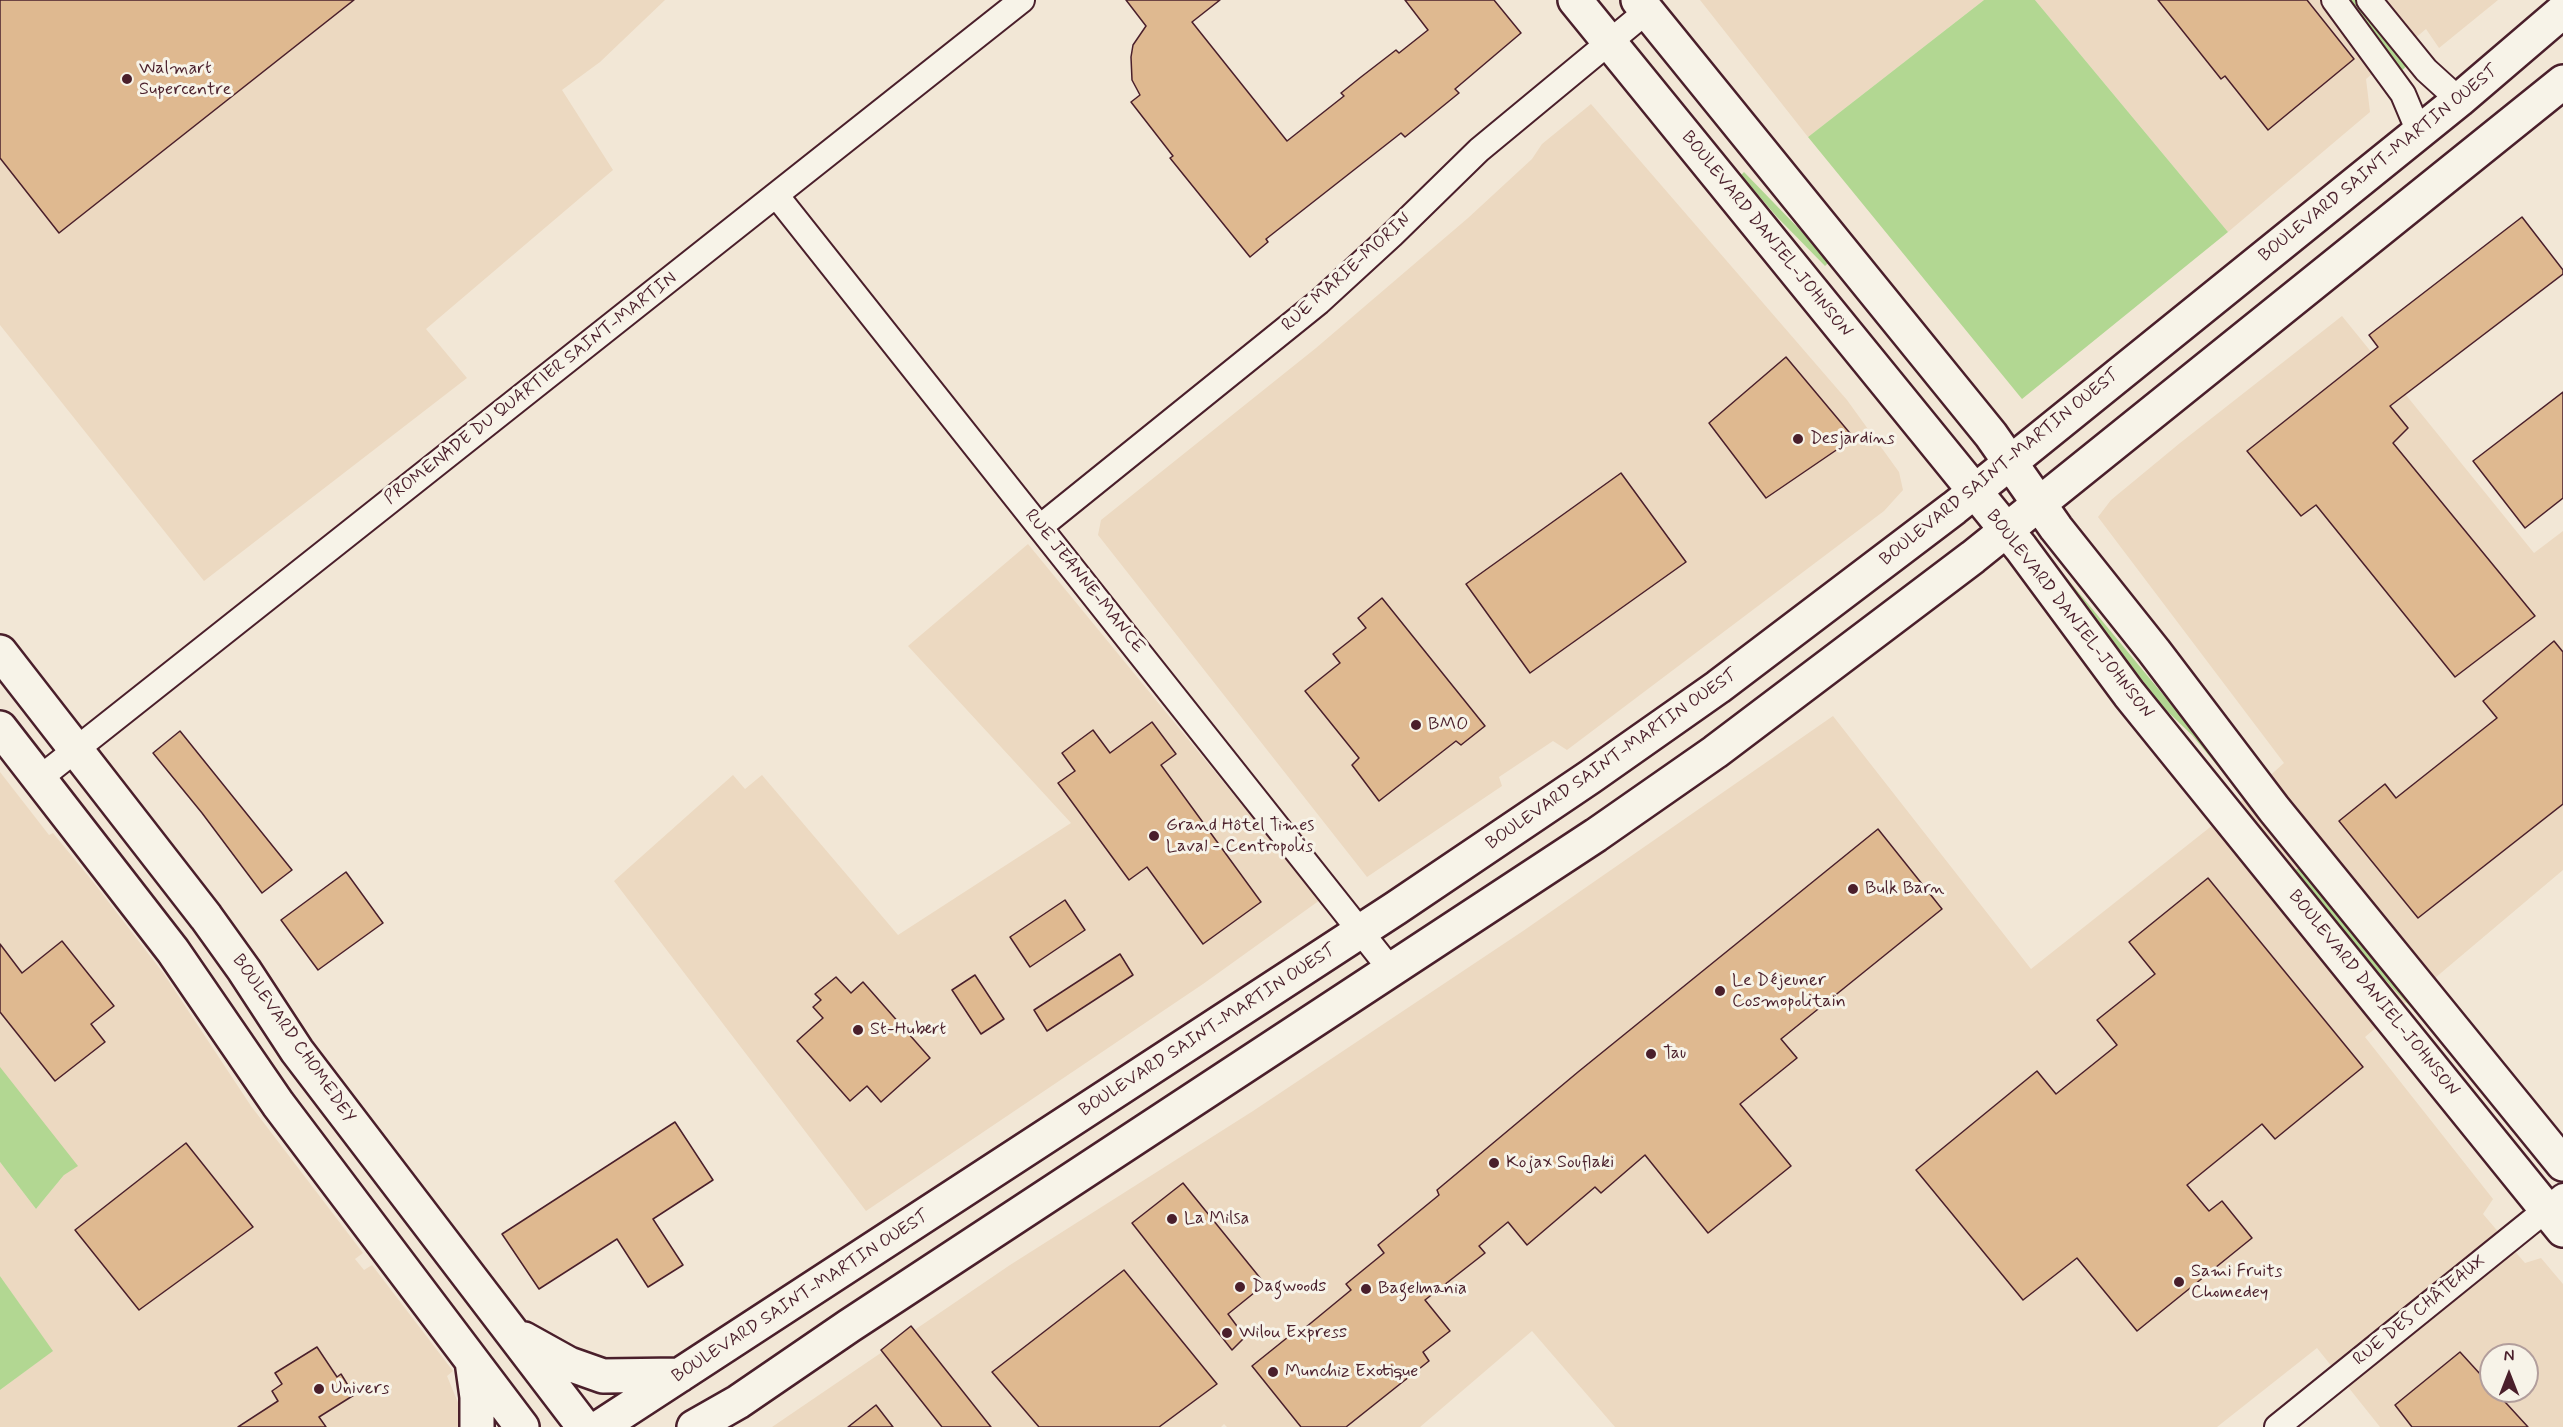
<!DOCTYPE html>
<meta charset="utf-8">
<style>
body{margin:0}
#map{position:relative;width:2563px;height:1427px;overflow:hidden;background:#f2e7d6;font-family:Mynerve,sans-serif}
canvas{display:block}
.north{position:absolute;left:2479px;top:1343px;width:60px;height:60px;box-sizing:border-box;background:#f7f3e8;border:2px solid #b29e9c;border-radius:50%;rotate:0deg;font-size:16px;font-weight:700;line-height:24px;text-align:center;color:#4a1f2b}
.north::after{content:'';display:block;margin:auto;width:21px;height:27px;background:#4a1f2b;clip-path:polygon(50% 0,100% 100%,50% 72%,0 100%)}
</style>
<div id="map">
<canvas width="2563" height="1427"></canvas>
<div class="north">N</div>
</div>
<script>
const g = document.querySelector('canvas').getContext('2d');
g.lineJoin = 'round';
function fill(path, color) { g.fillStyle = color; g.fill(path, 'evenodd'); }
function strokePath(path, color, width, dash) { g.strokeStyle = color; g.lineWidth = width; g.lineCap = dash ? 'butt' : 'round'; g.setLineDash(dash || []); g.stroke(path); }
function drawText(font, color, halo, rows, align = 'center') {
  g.font = font + ' Mynerve,sans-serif'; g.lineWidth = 6; g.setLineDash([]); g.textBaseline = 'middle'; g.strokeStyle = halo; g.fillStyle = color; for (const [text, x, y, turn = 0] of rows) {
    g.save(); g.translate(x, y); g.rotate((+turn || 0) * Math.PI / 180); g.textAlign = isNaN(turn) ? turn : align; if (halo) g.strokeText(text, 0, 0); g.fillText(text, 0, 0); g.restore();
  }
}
fill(new Path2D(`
 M 0,0 L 665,0 L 600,62 L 562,90 L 613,170 L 426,329 L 467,378 L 204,581 L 0,325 Z
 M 1700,0 L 1984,0 L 1808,137 Z
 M 2035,0 L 2498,0 L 2439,48 L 2426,29 L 2366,79 L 2370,112 L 2228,232 Z
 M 1591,104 L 1847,400 L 1899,472 L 1903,490 L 1884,511 L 1567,750 L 1553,741 L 1499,777 L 1502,786 L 1367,877 L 1098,535 L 1101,520 L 1316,348 L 1468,218 L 1532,159 L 1542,144 Z
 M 2342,316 L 2534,553 L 2563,531 L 2563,870 L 2365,1037 L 2493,1199 L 2483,1214 L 2525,1263 L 2541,1258 L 2563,1284 L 2563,1427 L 2380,1427 L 2317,1348 L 2217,1427 L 1615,1427 L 1532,1331 L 1420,1427 L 1227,1427 L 1224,1424 L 1221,1427 L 772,1427 L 1010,1265 L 1253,1111 L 1523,931 L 1833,716 L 2031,969 L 2228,813 L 2284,763 L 2098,517 L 2111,500 L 2180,443 ZM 2491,1355 L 2527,1355 L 2527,1391 L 2491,1391 Z
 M 1028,544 L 1320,900 L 1203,984 L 866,1211 L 614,881 L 733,775 L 745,789 L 762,775 L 898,935 L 1071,823 L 908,646 Z
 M 0,772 L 49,835 L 53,833 L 94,883 L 164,974 L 251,1106 L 363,1253 L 355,1259 L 364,1270 L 372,1265 L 453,1371 L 447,1376 L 459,1405 L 460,1427 L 0,1427 L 0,1390 L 52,1351 L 0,1276 L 0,1162 L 36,1209 L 64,1175 L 0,1069 Z`), '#ecd9c1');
fill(new Path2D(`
 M 1984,0 L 2035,0 L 2228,232 L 2022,399 L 1808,137 Z
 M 2346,0 L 2355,0 L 2409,64 L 2400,72 Z
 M 1744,172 L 1804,234 L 1828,263 L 1825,266 L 1777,217 L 1741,175 Z
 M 2046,553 L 2251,801 L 2248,803 L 2192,735 L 2146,691 L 2044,555 Z
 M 2303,864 L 2438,1031 L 2435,1033 L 2358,951 L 2291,874 Z
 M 0,1067 L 78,1166 L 64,1175 L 36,1209 L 0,1162 Z
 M 0,1276 L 53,1351 L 0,1390 Z`), '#b2d792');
const building = new Path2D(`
 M 0,0 L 354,0 L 59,233 L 0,158 Z
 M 1126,0 L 1220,0 L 1192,22 L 1287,141 L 1344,96 L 1341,93 L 1361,77 L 1396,50 L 1399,53 L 1428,30 L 1405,0 L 1494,0 L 1521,33 L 1455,89 L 1459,93 L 1405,137 L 1401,133 L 1266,239 L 1268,242 L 1250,257 L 1170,158 L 1173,156 L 1131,102 L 1140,95 L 1132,80 L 1131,57 L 1133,45 L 1146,26 Z
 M 2158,0 L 2307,0 L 2354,59 L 2268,130 L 2225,76 L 2221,79 Z
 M 2522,217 L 2563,270 L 2563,274 L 2390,406 L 2408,428 L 2393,443 L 2535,616 L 2455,677 L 2316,505 L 2301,516 L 2247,451 L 2378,347 L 2369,335 Z
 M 1786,357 L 1854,438 L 1766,498 L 1709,423 Z
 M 2563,392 L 2563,498 L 2525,528 L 2473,461 Z
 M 1621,473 L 1686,562 L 1530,673 L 1466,584 Z
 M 1382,598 L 1485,726 L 1461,745 L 1456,741 L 1379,801 L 1352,765 L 1359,758 L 1305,691 L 1340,663 L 1333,654 L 1366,628 L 1358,618 Z
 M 2554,641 L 2563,652 L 2563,804 L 2418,918 L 2339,821 L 2385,784 L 2396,798 L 2497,718 L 2483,701 Z
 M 1152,722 L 1176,754 L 1161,765 L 1261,902 L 1203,944 L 1147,867 L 1129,880 L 1058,783 L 1075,771 L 1062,753 L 1093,730 L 1110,753 Z
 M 180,731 L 292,870 L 262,893 L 202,813 L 153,753 Z
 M 1878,829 L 1942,909 L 1781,1039 L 1797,1058 L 1740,1104 L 1791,1166 L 1708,1233 L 1645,1155 L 1601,1193 L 1595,1187 L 1527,1245 L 1508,1222 L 1479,1246 L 1485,1253 L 1425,1300 L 1450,1331 L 1423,1352 L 1429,1361 L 1346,1427 L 1301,1427 L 1252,1366 L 1298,1329 L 1300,1332 L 1351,1290 L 1346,1284 L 1384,1253 L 1378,1245 L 1439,1195 L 1437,1190 L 1578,1072 Z
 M 346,872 L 383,923 L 318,970 L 281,920 Z
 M 2208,878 L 2363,1067 L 2275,1139 L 2262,1124 L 2187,1185 L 2209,1211 L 2222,1201 L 2252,1238 L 2137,1331 L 2077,1258 L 2023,1300 L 1916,1170 L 2037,1071 L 2056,1094 L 2117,1045 L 2097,1020 L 2155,974 L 2129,942 Z
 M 1065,900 L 1085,930 L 1030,967 L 1010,937 Z
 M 62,941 L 114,1006 L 91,1024 L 105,1042 L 55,1081 L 0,1012 L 0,944 L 22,973 Z
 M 1120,954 L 1133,975 L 1047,1031 L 1034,1010 Z
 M 975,975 L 1004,1019 L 981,1034 L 952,990 Z
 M 836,977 L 851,993 L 863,982 L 930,1058 L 881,1102 L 867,1086 L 850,1101 L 797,1041 L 823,1018 L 813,1007 L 821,1000 L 815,994 Z
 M 675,1122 L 713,1180 L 653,1219 L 683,1265 L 648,1287 L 617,1239 L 539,1289 L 502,1234 Z
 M 186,1143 L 253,1227 L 139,1310 L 75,1230 Z
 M 1183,1183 L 1265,1284 L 1228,1314 L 1245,1337 L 1232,1350 L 1132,1223 Z
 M 1124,1270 L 1217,1384 L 1159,1427 L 1039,1427 L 992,1372 Z
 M 911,1326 L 991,1427 L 942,1427 L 881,1350 Z
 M 317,1347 L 337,1377 L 341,1374 L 354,1395 L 319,1417 L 326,1427 L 238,1427 L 278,1401 L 272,1391 L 282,1384 L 275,1373 Z
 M 2460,1352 L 2491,1386 L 2491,1391 L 2495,1391 L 2528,1427 L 2412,1427 L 2395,1405 Z
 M 876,1405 L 893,1427 L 848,1427 Z`);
fill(building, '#dfb990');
strokePath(building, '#4a1f2b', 1.5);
const street = new Path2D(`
 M 2334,0 L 2403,94 L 2419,132
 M 2369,0 L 2426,70 L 2459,100
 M 776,195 L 1391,970
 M 1040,527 L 1319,302 L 1392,235 L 1479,150 L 1647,11
 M 40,778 L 1022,0
 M 2277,1427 L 2563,1196`);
const secondary = new Path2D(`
 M 1575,0 L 2021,548 L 2129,694 L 2563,1230
 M 1638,0 L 1991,435 L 2056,528 L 2154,651 L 2274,809 L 2563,1164
 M 0,652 L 206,917 L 244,970 L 297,1051 L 584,1427
 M 0,728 L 173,951 L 278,1104 L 522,1427
 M 524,1339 L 569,1364 L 603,1376 L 680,1375
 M 472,1361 L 477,1397 L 477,1427
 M 600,1427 L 1396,908 L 1590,777 L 1718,687 L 1954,508 L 2459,100 L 2563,11
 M 694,1427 L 738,1402 L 849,1326 L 1596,835 L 1715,752 L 1973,557 L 2563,82`);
strokePath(street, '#4a1f2b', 28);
strokePath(secondary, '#4a1f2b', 38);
strokePath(street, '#f7f3e8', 24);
strokePath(secondary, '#f7f3e8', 33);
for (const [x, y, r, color] of [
 [127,79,6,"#4a1f2b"],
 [1798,439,6,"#4a1f2b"],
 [1416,725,6,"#4a1f2b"],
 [1154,836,6,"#4a1f2b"],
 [1853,889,6,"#4a1f2b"],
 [1720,991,6,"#4a1f2b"],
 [858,1030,6,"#4a1f2b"],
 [1651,1054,6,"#4a1f2b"],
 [1494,1163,6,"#4a1f2b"],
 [1172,1219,6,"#4a1f2b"],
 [2179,1282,6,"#4a1f2b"],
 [1240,1287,6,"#4a1f2b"],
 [1366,1289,6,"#4a1f2b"],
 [1227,1333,6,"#4a1f2b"],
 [1273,1372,6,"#4a1f2b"],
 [319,1389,6,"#4a1f2b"]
]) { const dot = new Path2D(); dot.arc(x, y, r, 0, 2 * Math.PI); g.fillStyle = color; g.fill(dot); strokePath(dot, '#f7f3e8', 2); }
drawText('18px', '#4a1f2b', '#f7f3e8', [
 ["Walmart",139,69],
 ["Supercentre",139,90],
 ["Desjardins",1810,439],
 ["BMO",1428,725],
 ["Grand Hôtel Times",1166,826],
 ["Laval - Centropolis",1166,847],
 ["Bulk Barn",1865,889],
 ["Le Déjeuner",1732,981],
 ["Cosmopolitain",1732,1002],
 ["St-Hubert",870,1030],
 ["Tau",1663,1054],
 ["Kojax Souflaki",1506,1163],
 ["La Milsa",1184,1219],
 ["Sami Fruits",2191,1272],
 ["Chomedey",2191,1293],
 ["Dagwoods",1252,1287],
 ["Bagelmania",1378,1289],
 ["Wilou Express",1239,1333],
 ["Munchiz Exotique",1285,1372],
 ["Univers",331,1389]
], 'left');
drawText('18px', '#4a1f2b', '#f7f3e8', [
 ["BOULEVARD SAINT-MARTIN OUEST",2379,164,-39],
 ["BOULEVARD DANIEL-JOHNSON",1766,235,51],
 ["RUE MARIE-MORIN",1347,273,-42],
 ["PROMENADE DU QUARTIER SAINT-MARTIN",531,389,-38],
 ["BOULEVARD SAINT-MARTIN OUEST",2000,468,-39],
 ["RUE JEANNE-MANCE",1084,582,51],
 ["BOULEVARD DANIEL-JOHNSON",2069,615,52],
 ["BOULEVARD SAINT-MARTIN OUEST",1612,760,-35],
 ["BOULEVARD DANIEL-JOHNSON",2373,994,51],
 ["BOULEVARD SAINT-MARTIN OUEST",1208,1031,-33],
 ["BOULEVARD CHOMEDEY",293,1039,55],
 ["BOULEVARD SAINT-MARTIN OUEST",801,1297,-33],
 ["RUE DES CHÂTEAUX",2420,1311,-39]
]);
</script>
